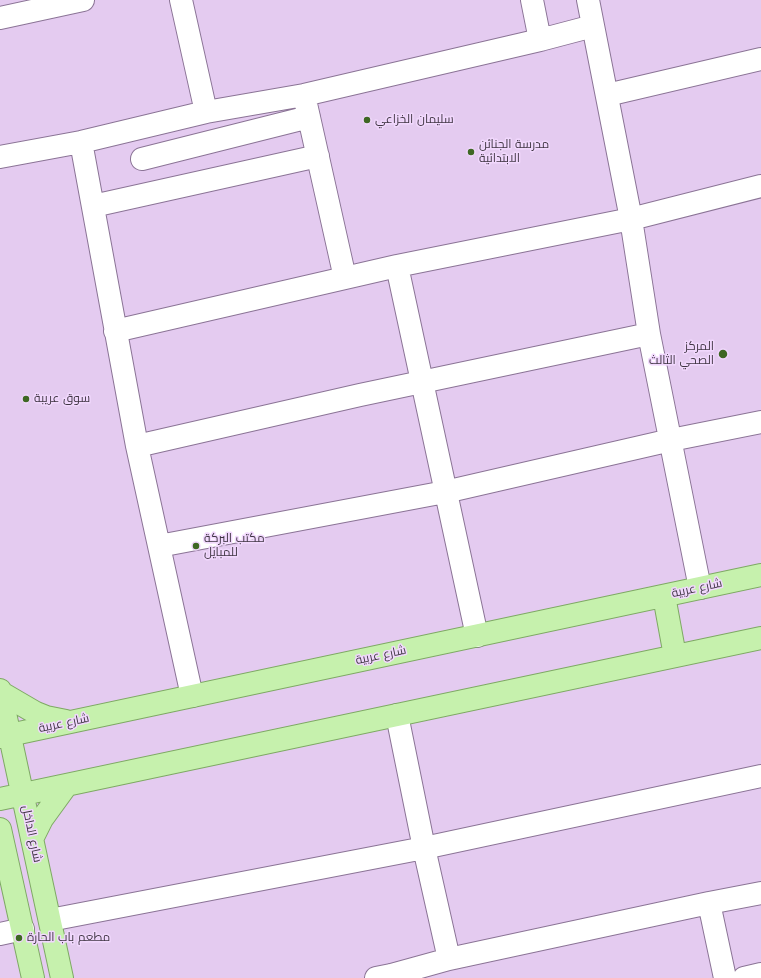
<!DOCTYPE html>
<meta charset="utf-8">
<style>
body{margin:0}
canvas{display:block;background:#e4cbf0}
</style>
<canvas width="761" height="978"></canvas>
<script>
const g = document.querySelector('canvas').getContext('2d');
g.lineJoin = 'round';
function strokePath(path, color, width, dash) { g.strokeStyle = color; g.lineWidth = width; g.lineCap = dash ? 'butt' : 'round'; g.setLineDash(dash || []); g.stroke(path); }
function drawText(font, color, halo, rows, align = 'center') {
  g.font = font + ' Jost,Cairo,sans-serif'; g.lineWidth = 3; g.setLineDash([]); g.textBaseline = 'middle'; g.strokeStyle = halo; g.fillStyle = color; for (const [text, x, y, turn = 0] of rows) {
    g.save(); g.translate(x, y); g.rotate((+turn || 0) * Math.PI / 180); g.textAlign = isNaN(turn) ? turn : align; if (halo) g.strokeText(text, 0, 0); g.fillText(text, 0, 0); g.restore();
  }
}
const minor = new Path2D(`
 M 181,0 L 206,112
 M 532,0 L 540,40
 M 588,0 L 631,219 L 649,334 L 700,588
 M 0,18 L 83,0
 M 304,95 L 345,278
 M 607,95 L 761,59
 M 81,142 L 137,446 L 192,696
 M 0,157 L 81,142 L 206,112 L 304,95 L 540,40 L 593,26
 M 142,159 L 309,117
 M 93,206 L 318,156
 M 397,266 L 477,636
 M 115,331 L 397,266 L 631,219 L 761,186
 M 137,446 L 360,395 L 649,334
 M 159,546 L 445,492 L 671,440 L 761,422
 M 397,715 L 424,848 L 449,959
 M 709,903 L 725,978
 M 50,920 L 424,848 L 761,776
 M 0,934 L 23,929
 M 376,978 L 391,975 L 449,959 L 709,903 L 761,893
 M 744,978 L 761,974`);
const major = new Path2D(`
 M 664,596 L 675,656
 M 0,690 L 62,978
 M 0,692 L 36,713 L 46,717 L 66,721
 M 0,737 L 761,575
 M 0,799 L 761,638
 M 0,829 L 33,978
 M 32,839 L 42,819 L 66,786`);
strokePath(minor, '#8b7496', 24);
strokePath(major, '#7ea964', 24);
strokePath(minor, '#fff', 22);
strokePath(major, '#c6f1ad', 22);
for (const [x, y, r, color] of [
 [367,120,4,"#3e6723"],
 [471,152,4,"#3e6723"],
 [723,354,5,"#3e6723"],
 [26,399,4,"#3e6723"],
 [196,546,4,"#3e6723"],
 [19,938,4,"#3e6723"]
]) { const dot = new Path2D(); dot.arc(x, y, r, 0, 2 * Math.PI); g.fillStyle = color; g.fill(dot); strokePath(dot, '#f1d8fd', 1.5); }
drawText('12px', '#403644', '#f1d8fd', [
 ["سليمان الخزاعي",375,120],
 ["مدرسة الجنائن",479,145],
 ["الابتدائية",479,159],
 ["المركز",714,347,"right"],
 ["الصحي الثالث",714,361,"right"],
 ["سوق عريبة",34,399],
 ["مكتب البركة",204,539],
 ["للمبايل",204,553],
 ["مطعم باب الحارة",27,938]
], 'left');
drawText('12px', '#403644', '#f1d8fd', [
 ["شارع عربية",697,589,-12],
 ["شارع عربية",381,656,-12],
 ["شارع عربية",64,724,-12],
 ["شارع الداخل",31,834,78]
]);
</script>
